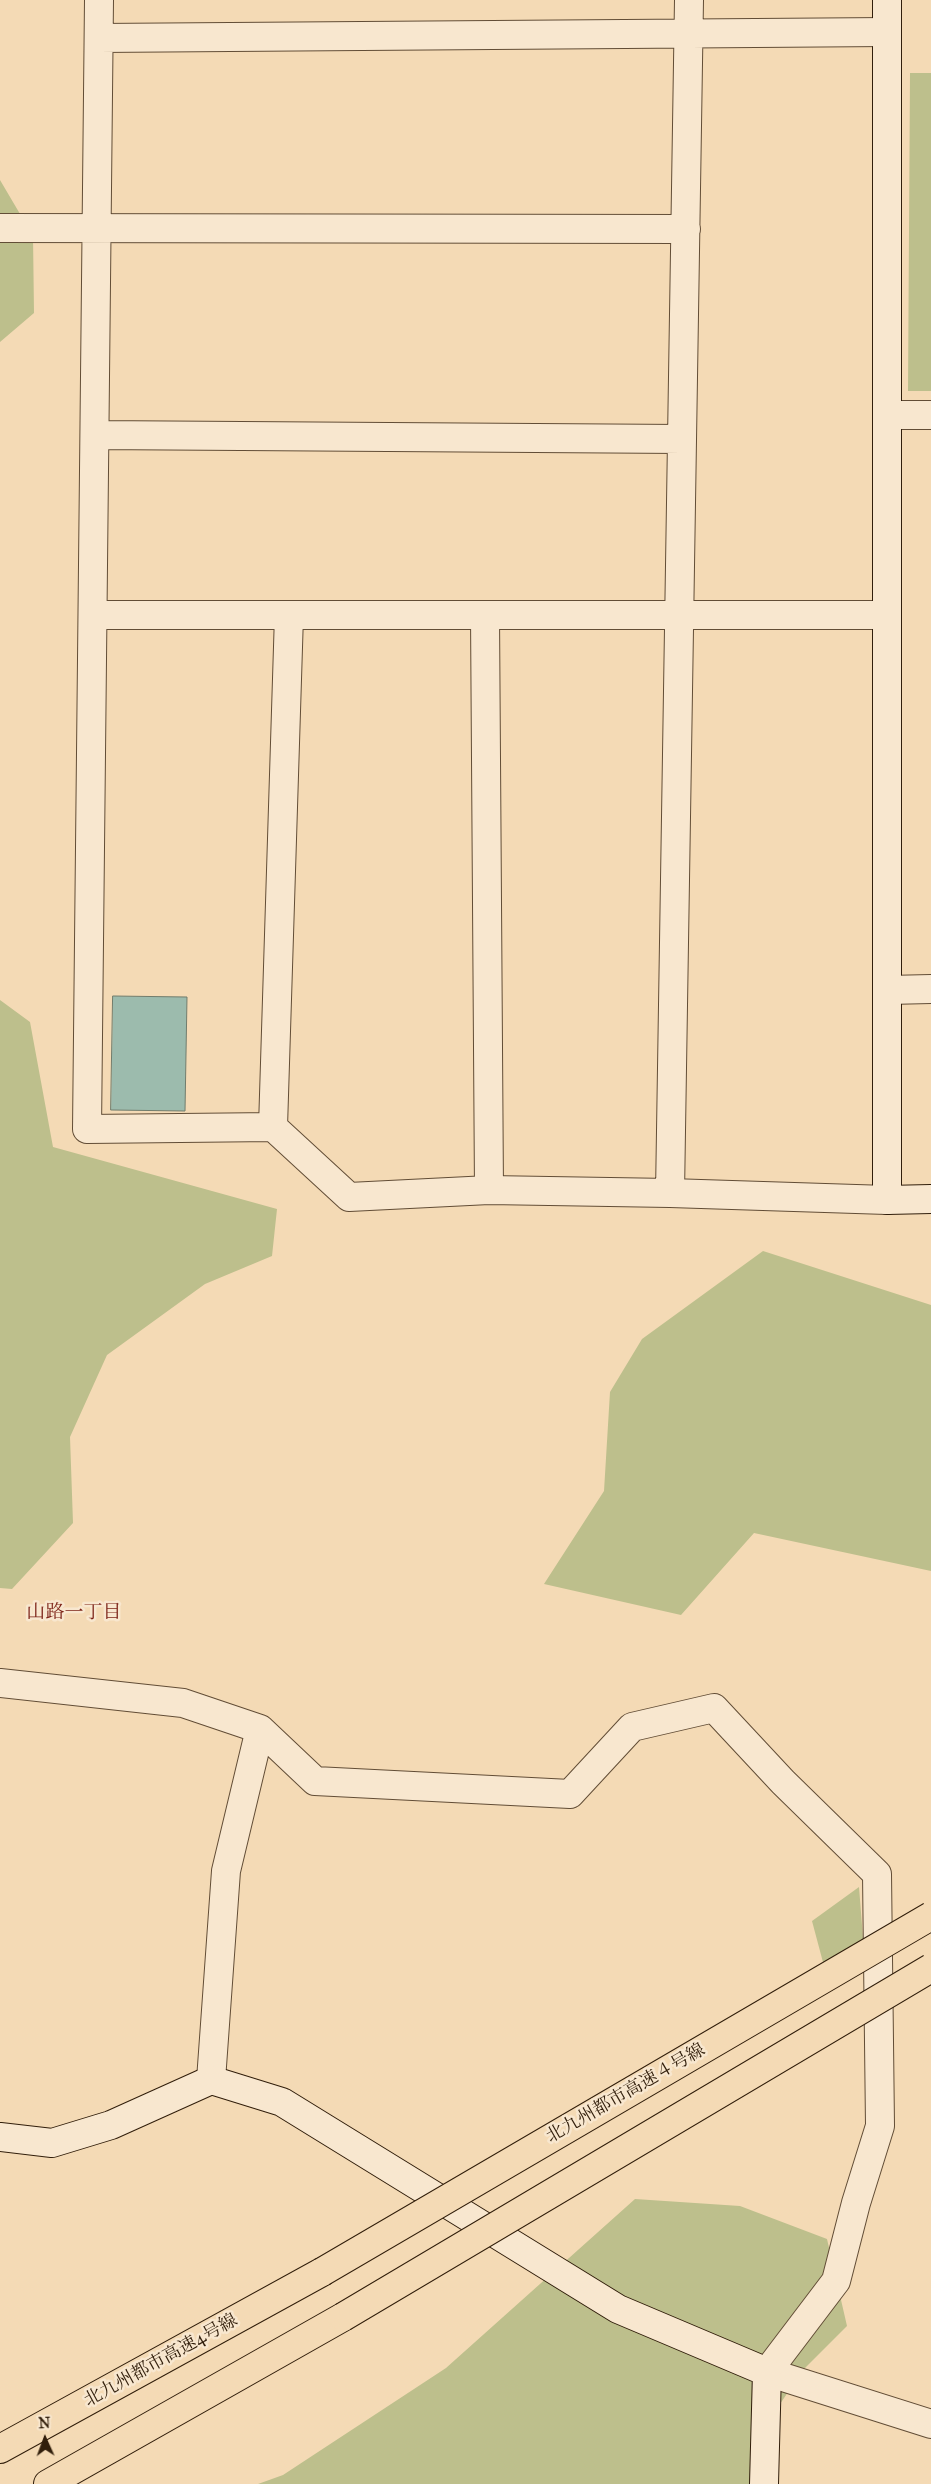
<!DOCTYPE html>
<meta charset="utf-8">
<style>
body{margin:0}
#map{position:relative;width:931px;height:2484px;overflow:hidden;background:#f4dab5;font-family:"IM FELL Great Primer",serif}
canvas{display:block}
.north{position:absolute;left:20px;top:2414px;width:50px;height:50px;-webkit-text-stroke:4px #f8e7cf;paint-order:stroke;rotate:358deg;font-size:14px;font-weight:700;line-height:20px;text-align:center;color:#311e0b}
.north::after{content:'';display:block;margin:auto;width:18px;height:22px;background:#311e0b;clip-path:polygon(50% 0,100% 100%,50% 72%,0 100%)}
</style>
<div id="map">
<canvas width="931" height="2484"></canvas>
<div class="north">N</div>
</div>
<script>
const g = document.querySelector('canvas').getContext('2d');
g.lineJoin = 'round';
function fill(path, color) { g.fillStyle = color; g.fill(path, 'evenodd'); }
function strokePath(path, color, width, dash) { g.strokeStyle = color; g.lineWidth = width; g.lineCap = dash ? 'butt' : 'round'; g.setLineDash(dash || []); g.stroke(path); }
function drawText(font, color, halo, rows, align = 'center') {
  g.font = font + ' "IM FELL Great Primer","Noto Serif JP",serif'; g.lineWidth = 5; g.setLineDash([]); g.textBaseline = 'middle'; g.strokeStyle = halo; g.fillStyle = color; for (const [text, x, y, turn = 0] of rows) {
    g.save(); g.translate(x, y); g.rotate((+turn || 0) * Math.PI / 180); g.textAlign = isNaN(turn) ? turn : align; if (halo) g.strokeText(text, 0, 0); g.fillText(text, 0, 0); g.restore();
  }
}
fill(new Path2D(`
 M 910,73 L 931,73 L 931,391 L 908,391 Z
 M 0,180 L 33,236 L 34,313 L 0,342 Z
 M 0,1000 L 30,1022 L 53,1147 L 277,1209 L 272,1256 L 205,1284 L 107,1355 L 70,1437 L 73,1523 L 12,1589 L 0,1588 Z
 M 763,1251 L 931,1305 L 931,1571 L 754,1533 L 681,1615 L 544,1584 L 604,1491 L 610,1392 L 642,1339 Z
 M 859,1887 L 864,1951 L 828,1981 L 812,1921 Z
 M 635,2199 L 740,2206 L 827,2239 L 847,2326 L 803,2370 L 761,2432 L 757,2484 L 258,2484 L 283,2475 L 446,2368 Z`), '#bdbf8c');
const water = new Path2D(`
 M 113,996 L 187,997 L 185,1111 L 111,1110 Z`);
fill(water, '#9cbbad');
strokePath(water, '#717c6c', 1);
const street = new Path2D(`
 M 99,0 L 87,1129 L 273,1127
 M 99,38 L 887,32
 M 0,228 L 686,229
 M 887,415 L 931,415
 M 95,435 L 682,439
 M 93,615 L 887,615
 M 289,615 L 273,1127 L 349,1197 L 489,1190 L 670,1193 L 887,1200
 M 485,615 L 489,1190
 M 888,990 L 931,989
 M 670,1193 L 689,0
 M 0,1683 L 183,1703 L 260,1729 L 315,1781 L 570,1794 L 632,1727 L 714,1708 L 783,1782 L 877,1874 L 880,2126 L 856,2203 L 836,2281 L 767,2372 L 931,2424
 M 211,2080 L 226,1871 L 260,1729`);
const secondary = new Path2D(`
 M 887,0 L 887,1200 L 931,1199
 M 0,2137 L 52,2143 L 111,2125 L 211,2080 L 282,2102 L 618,2309 L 767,2372 L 764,2484`);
const highway = new Path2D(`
 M 0,2449 L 322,2272
 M 48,2484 L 343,2317`);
strokePath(street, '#624d36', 30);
strokePath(secondary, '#311e0b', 30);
strokePath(highway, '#311e0b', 30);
strokePath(street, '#f8e7cf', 28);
strokePath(secondary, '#f8e7cf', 28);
strokePath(highway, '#f4dab5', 28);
const highwayBridge = new Path2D(`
 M 322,2272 L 931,1916
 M 343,2317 L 931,1968`);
strokePath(highwayBridge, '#311e0b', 30, []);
strokePath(highwayBridge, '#f4dab5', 28);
drawText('18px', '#311e0b', '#f8e7cf', [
 ["北九州都市高速４号線",626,2094,-30],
 ["北九州都市高速4号線",161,2361,-29]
]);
drawText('19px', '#7a1f14', '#f8e7cf', [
 ["山路一丁目",74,1613]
]);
</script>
